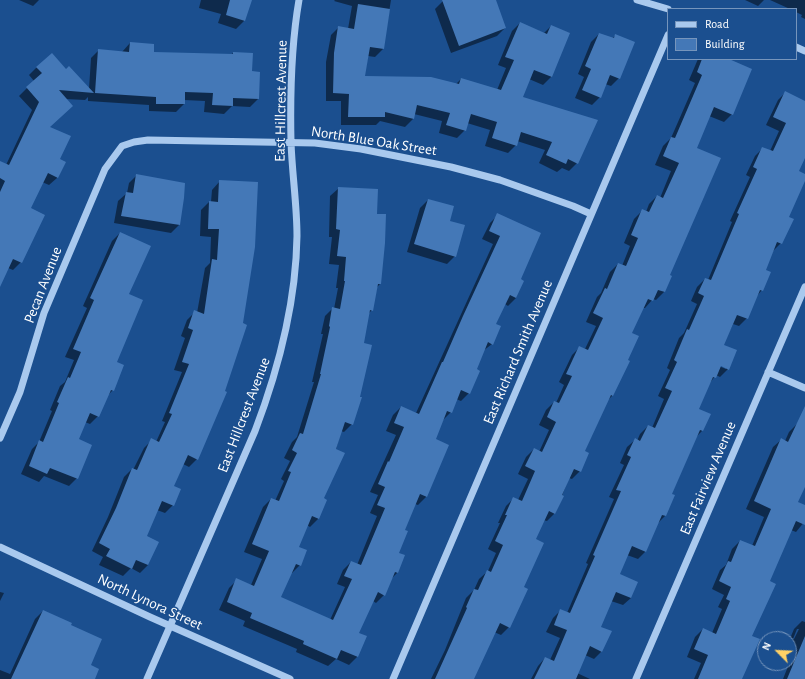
<!DOCTYPE html>
<style>
body{margin:0}
#map{position:relative;width:805px;height:679px;overflow:hidden;background:#1b4f8f;font-family:"Alegreya Sans",sans-serif}
canvas{display:block}
.legend{position:absolute;left:667px;top:8px;width:130px;height:52px;box-sizing:border-box;background:#1b4f8f;border:1px solid #7695bc;margin:0;padding:5px 7px;list-style:none;font-size:12px;color:#fff}
.legend li{display:flex;align-items:center;gap:8px;height:20px}
.legend b{width:20px;border:1px solid #7695bc}
.north{position:absolute;left:757px;top:631px;width:40px;height:40px;box-sizing:border-box;background:#1b4f8f;border:1px solid #7695bc;border-radius:50%;rotate:294deg;font-size:11px;font-weight:700;line-height:16px;text-align:center;color:#fff}
.north::after{content:'';display:block;margin:auto;width:14px;height:18px;background:#ffd166;clip-path:polygon(50% 0,100% 100%,50% 72%,0 100%)}
</style>
<div id="map">
<canvas width="805" height="679"></canvas>
<ul class="legend">
<li><b style="height:5px;background:#a9c9ee"></b>Road</li>
<li><b style="height:11px;background:#4478b7"></b>Building</li>
</ul>
<div class="north">N</div>
</div>
<script>
const g = document.querySelector('canvas').getContext('2d');
g.lineJoin = 'round';
function fill(path, color) { g.fillStyle = color; g.fill(path, 'evenodd'); }
function strokePath(path, color, width, dash) { g.strokeStyle = color; g.lineWidth = width; g.lineCap = dash ? 'butt' : 'round'; g.setLineDash(dash || []); g.stroke(path); }
function drawText(font, color, halo, rows, align = 'center') {
  g.font = font + ' "Alegreya Sans",sans-serif'; g.lineWidth = 3; g.setLineDash([]); g.textBaseline = 'middle'; g.strokeStyle = halo; g.fillStyle = color; for (const [text, x, y, turn = 0] of rows) {
    g.save(); g.translate(x, y); g.rotate((+turn || 0) * Math.PI / 180); g.textAlign = isNaN(turn) ? turn : align; if (halo) g.strokeText(text, 0, 0); g.fillText(text, 0, 0); g.restore();
  }
}
fill(new Path2D(`
 M 19,0 L 39,0 L 33,6 Z
 M 201,0 L 251,0 L 244,21 L 236,29 L 218,23 L 221,14 L 199,8 Z
 M 335,0 L 391,0 L 383,49 L 375,57 L 368,56 L 364,77 L 456,84 L 461,79 L 497,90 L 506,68 L 498,65 L 512,31 L 520,23 L 544,33 L 551,26 L 569,33 L 551,77 L 543,85 L 529,79 L 522,97 L 577,163 L 569,171 L 562,168 L 557,172 L 539,163 L 545,150 L 517,141 L 516,145 L 508,153 L 485,146 L 490,130 L 467,123 L 465,130 L 457,138 L 439,133 L 442,121 L 414,114 L 413,119 L 405,127 L 380,121 L 376,125 L 341,125 L 341,101 L 326,101 L 326,62 L 331,35 L 339,27 L 348,29 L 352,6 L 334,1 Z
 M 446,0 L 495,0 L 505,28 L 497,36 L 451,53 L 435,9 L 443,1 Z
 M 745,0 L 764,0 L 758,6 Z
 M 770,0 L 805,0 L 805,19 L 801,17 L 802,15 L 796,12 L 796,9 L 790,9 Z
 M 599,34 L 612,39 L 616,35 L 619,78 L 611,86 L 605,84 L 600,97 L 592,105 L 575,98 L 584,77 L 578,74 L 591,42 Z
 M 130,43 L 153,53 L 231,55 L 233,53 L 251,72 L 258,99 L 250,107 L 232,106 L 224,114 L 204,112 L 205,101 L 184,100 L 184,104 L 176,112 L 149,111 L 149,105 L 88,101 L 88,97 L 85,100 L 65,99 L 49,127 L 59,160 L 57,178 L 49,185 L 42,182 L 30,208 L 21,262 L 13,270 L 8,268 L 0,279 L 0,167 L 6,165 L 32,110 L 19,96 L 34,81 L 29,75 L 37,67 L 66,70 L 89,89 L 91,58 L 99,50 L 122,52 Z
 M 698,59 L 727,59 L 732,114 L 724,122 L 709,116 L 695,148 L 669,275 L 664,292 L 656,300 L 653,299 L 645,308 L 643,308 L 631,334 L 612,396 L 608,400 L 584,452 L 580,471 L 572,479 L 569,478 L 555,513 L 547,521 L 543,520 L 535,539 L 522,588 L 509,627 L 501,635 L 494,632 L 473,679 L 431,679 L 445,650 L 466,598 L 474,590 L 479,579 L 488,571 L 496,553 L 488,549 L 500,523 L 498,523 L 506,506 L 514,498 L 518,500 L 528,479 L 518,474 L 526,457 L 534,449 L 539,452 L 549,430 L 539,425 L 546,410 L 554,402 L 556,403 L 564,385 L 559,382 L 572,355 L 580,347 L 585,349 L 596,326 L 586,322 L 597,297 L 601,293 L 610,272 L 618,264 L 622,266 L 630,246 L 624,243 L 634,219 L 642,211 L 646,212 L 649,204 L 657,196 L 660,198 L 671,171 L 655,165 L 663,146 L 671,138 L 695,83 L 689,80 Z
 M 786,92 L 805,102 L 805,156 L 798,172 L 805,175 L 805,179 L 788,217 L 781,243 L 773,251 L 764,270 L 762,290 L 756,297 L 747,318 L 739,326 L 733,324 L 723,345 L 728,369 L 720,377 L 716,375 L 709,384 L 698,410 L 702,431 L 696,437 L 671,495 L 674,496 L 665,516 L 657,524 L 646,551 L 638,559 L 627,555 L 619,575 L 631,598 L 623,605 L 611,601 L 600,627 L 602,651 L 594,659 L 585,655 L 577,673 L 590,679 L 531,679 L 538,666 L 545,658 L 550,660 L 560,638 L 546,632 L 553,618 L 561,610 L 567,613 L 588,564 L 586,563 L 614,499 L 609,497 L 624,465 L 620,463 L 627,447 L 635,440 L 637,441 L 640,434 L 648,426 L 652,428 L 664,399 L 658,396 L 670,370 L 667,368 L 679,338 L 684,333 L 697,304 L 691,301 L 697,287 L 705,279 L 708,280 L 732,222 L 730,221 L 750,177 L 746,175 L 755,156 L 763,148 L 770,151 L 779,131 L 766,125 L 778,100 ZM 717,363 L 726,367 L 726,369 L 716,365 Z
 M 137,175 L 183,198 L 179,225 L 171,233 L 114,223 L 118,201 L 127,193 L 129,183 Z
 M 220,181 L 257,183 L 197,459 L 189,467 L 183,464 L 173,486 L 173,505 L 165,513 L 157,510 L 146,537 L 148,565 L 140,573 L 131,568 L 123,576 L 99,565 L 103,557 L 92,551 L 108,517 L 124,477 L 132,469 L 133,470 L 144,448 L 152,440 L 156,442 L 165,422 L 162,421 L 182,372 L 174,370 L 185,338 L 181,336 L 187,320 L 195,312 L 197,313 L 205,268 L 210,263 L 211,237 L 200,236 L 201,210 L 209,202 L 211,202 L 212,190 Z
 M 339,188 L 376,215 L 380,284 L 377,287 L 372,310 L 368,314 L 363,344 L 352,424 L 344,432 L 341,431 L 322,499 L 326,500 L 318,519 L 310,527 L 307,525 L 298,547 L 300,565 L 292,573 L 291,573 L 280,598 L 330,620 L 345,587 L 337,584 L 343,570 L 351,562 L 357,565 L 377,516 L 370,513 L 378,495 L 370,492 L 396,435 L 386,431 L 393,415 L 401,407 L 416,413 L 493,244 L 482,239 L 490,223 L 498,215 L 519,280 L 516,298 L 508,306 L 505,304 L 495,325 L 492,344 L 483,351 L 476,370 L 469,393 L 461,401 L 456,399 L 451,412 L 443,420 L 434,439 L 448,445 L 426,497 L 418,505 L 415,504 L 404,531 L 397,553 L 398,572 L 391,579 L 384,595 L 376,603 L 373,601 L 358,633 L 357,657 L 349,665 L 336,659 L 328,666 L 296,652 L 297,649 L 243,626 L 245,621 L 219,610 L 229,588 L 237,580 L 251,585 L 262,559 L 244,552 L 263,507 L 271,499 L 275,501 L 284,481 L 281,479 L 290,461 L 284,458 L 292,442 L 297,437 L 314,382 L 312,382 L 323,334 L 321,334 L 325,316 L 333,308 L 334,309 L 338,288 L 336,288 L 339,265 L 329,264 L 332,237 L 329,237 L 330,196 Z
 M 428,200 L 448,221 L 455,256 L 447,264 L 407,252 L 420,208 Z
 M 120,233 L 128,294 L 115,362 L 113,390 L 107,396 L 98,416 L 90,424 L 85,422 L 78,440 L 77,478 L 69,486 L 44,476 L 39,482 L 21,474 L 32,449 L 39,442 L 52,411 L 50,410 L 60,386 L 65,382 L 74,360 L 65,357 L 87,308 L 83,306 L 112,241 Z
 M 797,424 L 805,428 L 805,485 L 797,502 L 805,506 L 805,521 L 796,532 L 791,530 L 769,581 L 732,679 L 694,679 L 701,663 L 687,657 L 695,637 L 703,629 L 712,633 L 722,609 L 718,607 L 724,595 L 712,589 L 720,570 L 726,565 L 732,549 L 740,541 L 752,546 L 764,517 L 746,509 L 773,447 L 781,440 L 785,441 L 789,432 Z
 M 0,592 L 4,593 L 0,601 Z
 M 43,611 L 70,625 L 94,679 L 0,679 L 0,670 L 10,674 L 35,619 Z
 M 802,621 L 805,622 L 805,679 L 783,679 L 796,646 L 789,643 L 789,641 L 794,629 ZM 797,629 L 799,629 L 794,639 L 793,639 Z`), '#0007');
fill(new Path2D(`
 M 230,0 L 252,0 L 245,21 L 226,15 Z
 M 442,0 L 496,0 L 506,28 L 459,46 Z
 M 358,4 L 390,9 L 384,49 L 370,47 L 365,76 L 431,77 L 459,84 L 461,78 L 501,90 L 514,60 L 505,57 L 520,22 L 547,34 L 551,25 L 570,33 L 552,77 L 534,70 L 523,97 L 598,120 L 578,164 L 568,159 L 566,164 L 546,155 L 552,142 L 521,132 L 517,146 L 492,138 L 497,122 L 471,114 L 466,131 L 446,125 L 450,113 L 417,105 L 414,119 L 385,112 L 385,117 L 348,117 L 349,94 L 333,93 L 334,53 L 338,26 L 354,29 Z
 M 599,33 L 614,38 L 615,34 L 635,42 L 620,79 L 610,75 L 601,98 L 582,90 L 591,69 L 585,66 Z
 M 130,42 L 154,44 L 154,52 L 233,54 L 233,52 L 253,53 L 252,71 L 260,72 L 259,99 L 233,98 L 233,106 L 212,105 L 213,93 L 185,92 L 185,104 L 156,104 L 156,97 L 95,93 L 98,49 L 129,52 Z
 M 52,53 L 66,69 L 69,66 L 94,93 L 59,90 L 73,106 L 50,127 L 71,136 L 60,159 L 66,162 L 58,178 L 48,173 L 31,208 L 45,215 L 22,263 L 13,259 L 0,287 L 0,192 L 5,181 L 0,178 L 0,161 L 9,165 L 39,102 L 26,87 L 42,73 L 36,67 Z
 M 702,59 L 729,59 L 752,69 L 733,115 L 714,107 L 697,148 L 721,158 L 670,275 L 672,276 L 665,292 L 658,290 L 653,301 L 648,299 L 632,333 L 639,336 L 628,360 L 630,361 L 613,396 L 611,395 L 585,451 L 589,453 L 581,472 L 574,469 L 562,495 L 564,496 L 555,514 L 549,511 L 536,539 L 544,543 L 524,587 L 528,589 L 510,628 L 500,623 L 474,679 L 435,679 L 467,608 L 466,607 L 474,589 L 478,590 L 487,570 L 491,572 L 503,545 L 495,541 L 507,515 L 505,515 L 513,497 L 522,501 L 535,471 L 525,466 L 534,448 L 542,452 L 556,422 L 547,417 L 554,401 L 559,403 L 572,376 L 566,374 L 579,346 L 588,350 L 603,318 L 593,313 L 605,288 L 607,289 L 618,263 L 626,266 L 638,238 L 631,235 L 642,209 L 649,212 L 657,195 L 663,198 L 679,163 L 663,156 L 671,137 L 675,138 L 702,75 L 697,72 Z
 M 785,91 L 805,101 L 805,158 L 799,171 L 805,174 L 805,181 L 789,217 L 794,219 L 782,244 L 777,242 L 766,270 L 771,272 L 763,291 L 760,290 L 748,319 L 737,315 L 724,345 L 737,350 L 729,370 L 721,366 L 716,378 L 713,377 L 699,409 L 711,414 L 703,431 L 700,430 L 672,494 L 675,495 L 666,516 L 662,515 L 646,552 L 632,546 L 620,574 L 638,582 L 631,598 L 616,592 L 601,627 L 612,631 L 602,652 L 590,646 L 576,679 L 534,679 L 545,657 L 554,661 L 567,630 L 554,625 L 560,609 L 570,613 L 595,556 L 593,555 L 621,491 L 616,490 L 631,457 L 627,455 L 635,438 L 640,441 L 648,425 L 655,428 L 672,391 L 665,388 L 677,362 L 674,360 L 687,329 L 689,330 L 704,296 L 698,293 L 705,278 L 711,280 L 739,214 L 737,213 L 757,169 L 753,167 L 762,147 L 773,151 L 786,123 L 773,117 Z
 M 136,174 L 185,183 L 184,198 L 180,225 L 121,216 L 126,192 L 133,193 Z
 M 219,180 L 258,182 L 255,247 L 243,323 L 247,325 L 225,391 L 227,392 L 198,460 L 188,455 L 174,486 L 181,489 L 174,506 L 162,501 L 147,536 L 159,542 L 148,565 L 136,560 L 132,569 L 106,556 L 110,549 L 99,543 L 116,508 L 132,468 L 137,470 L 151,438 L 159,442 L 172,414 L 169,413 L 189,364 L 182,362 L 193,330 L 188,328 L 194,310 L 204,314 L 212,259 L 217,260 L 219,229 L 208,229 L 209,201 L 218,202 Z
 M 338,187 L 378,189 L 377,214 L 386,214 L 385,243 L 381,284 L 378,284 L 373,311 L 370,310 L 364,343 L 372,345 L 360,397 L 362,397 L 353,425 L 345,422 L 336,449 L 345,453 L 324,498 L 327,500 L 319,519 L 312,516 L 299,547 L 307,550 L 301,566 L 296,564 L 281,597 L 333,620 L 352,579 L 344,576 L 351,561 L 361,565 L 385,508 L 377,505 L 385,487 L 378,484 L 388,461 L 389,462 L 404,427 L 394,423 L 401,406 L 419,414 L 442,362 L 443,362 L 463,316 L 500,236 L 489,231 L 497,213 L 541,233 L 521,279 L 524,281 L 516,298 L 510,295 L 496,324 L 501,326 L 493,345 L 488,342 L 477,369 L 480,371 L 470,394 L 461,390 L 452,413 L 447,411 L 436,439 L 449,445 L 427,497 L 420,494 L 405,530 L 408,531 L 399,553 L 405,555 L 398,573 L 395,572 L 385,596 L 378,592 L 359,633 L 367,636 L 358,657 L 341,650 L 337,659 L 303,644 L 304,641 L 250,618 L 252,613 L 227,602 L 236,578 L 254,586 L 269,551 L 252,544 L 271,498 L 279,501 L 291,472 L 288,471 L 297,453 L 292,450 L 300,433 L 303,434 L 321,374 L 320,374 L 330,327 L 329,326 L 332,307 L 340,309 L 345,281 L 344,281 L 346,257 L 337,256 L 340,230 L 336,229 Z
 M 428,199 L 454,206 L 450,221 L 465,225 L 456,257 L 414,244 Z
 M 120,232 L 151,246 L 129,294 L 143,300 L 117,362 L 124,365 L 114,391 L 111,390 L 99,417 L 90,413 L 79,439 L 92,445 L 78,479 L 50,468 L 47,474 L 29,466 L 39,440 L 43,442 L 59,403 L 57,402 L 68,377 L 70,378 L 81,352 L 73,349 L 94,300 L 90,298 Z
 M 805,406 L 805,487 L 798,502 L 805,505 L 805,525 L 796,521 L 770,581 L 776,584 L 752,636 L 760,639 L 742,679 L 698,679 L 708,655 L 694,649 L 703,628 L 716,634 L 730,601 L 726,599 L 731,587 L 719,581 L 728,561 L 731,562 L 740,540 L 755,546 L 771,509 L 754,501 L 781,438 L 788,442 Z
 M 43,610 L 72,623 L 71,625 L 102,639 L 91,665 L 99,669 L 95,679 L 11,679 Z
 M 805,636 L 805,679 L 787,679 Z`), '#4478b7');
strokePath(new Path2D(`
 M 637,0 L 668,9
 M 796,47 L 805,51
 M 768,372 L 805,388
 M 0,438 L 20,392 L 44,313 L 105,169 L 122,146 L 134,142 L 148,140 L 315,143 L 361,149 L 451,167 L 500,180 L 573,206 L 591,214
 M 0,547 L 150,617 L 290,679
 M 147,679 L 255,431 C 279,368 296,303 297,236 C 297,205 292,173 291,142 C 290,95 291,46 299,0
 M 393,679 L 668,35
 M 636,679 L 805,287`), '#a9c9ee', 7);
drawText('15px', '#fff', '#1b4f8f', [
 ["East Hillcrest Avenue",281,101,-89],
 ["North Blue Oak Street",374,141,9],
 ["Pecan Avenue",43,285,-69],
 ["East Richard Smith Avenue",518,352,-67],
 ["East Hillcrest Avenue",244,415,-69],
 ["East Fairview Avenue",708,478,-67],
 ["North Lynora Street",150,602,25]
]);
</script>
